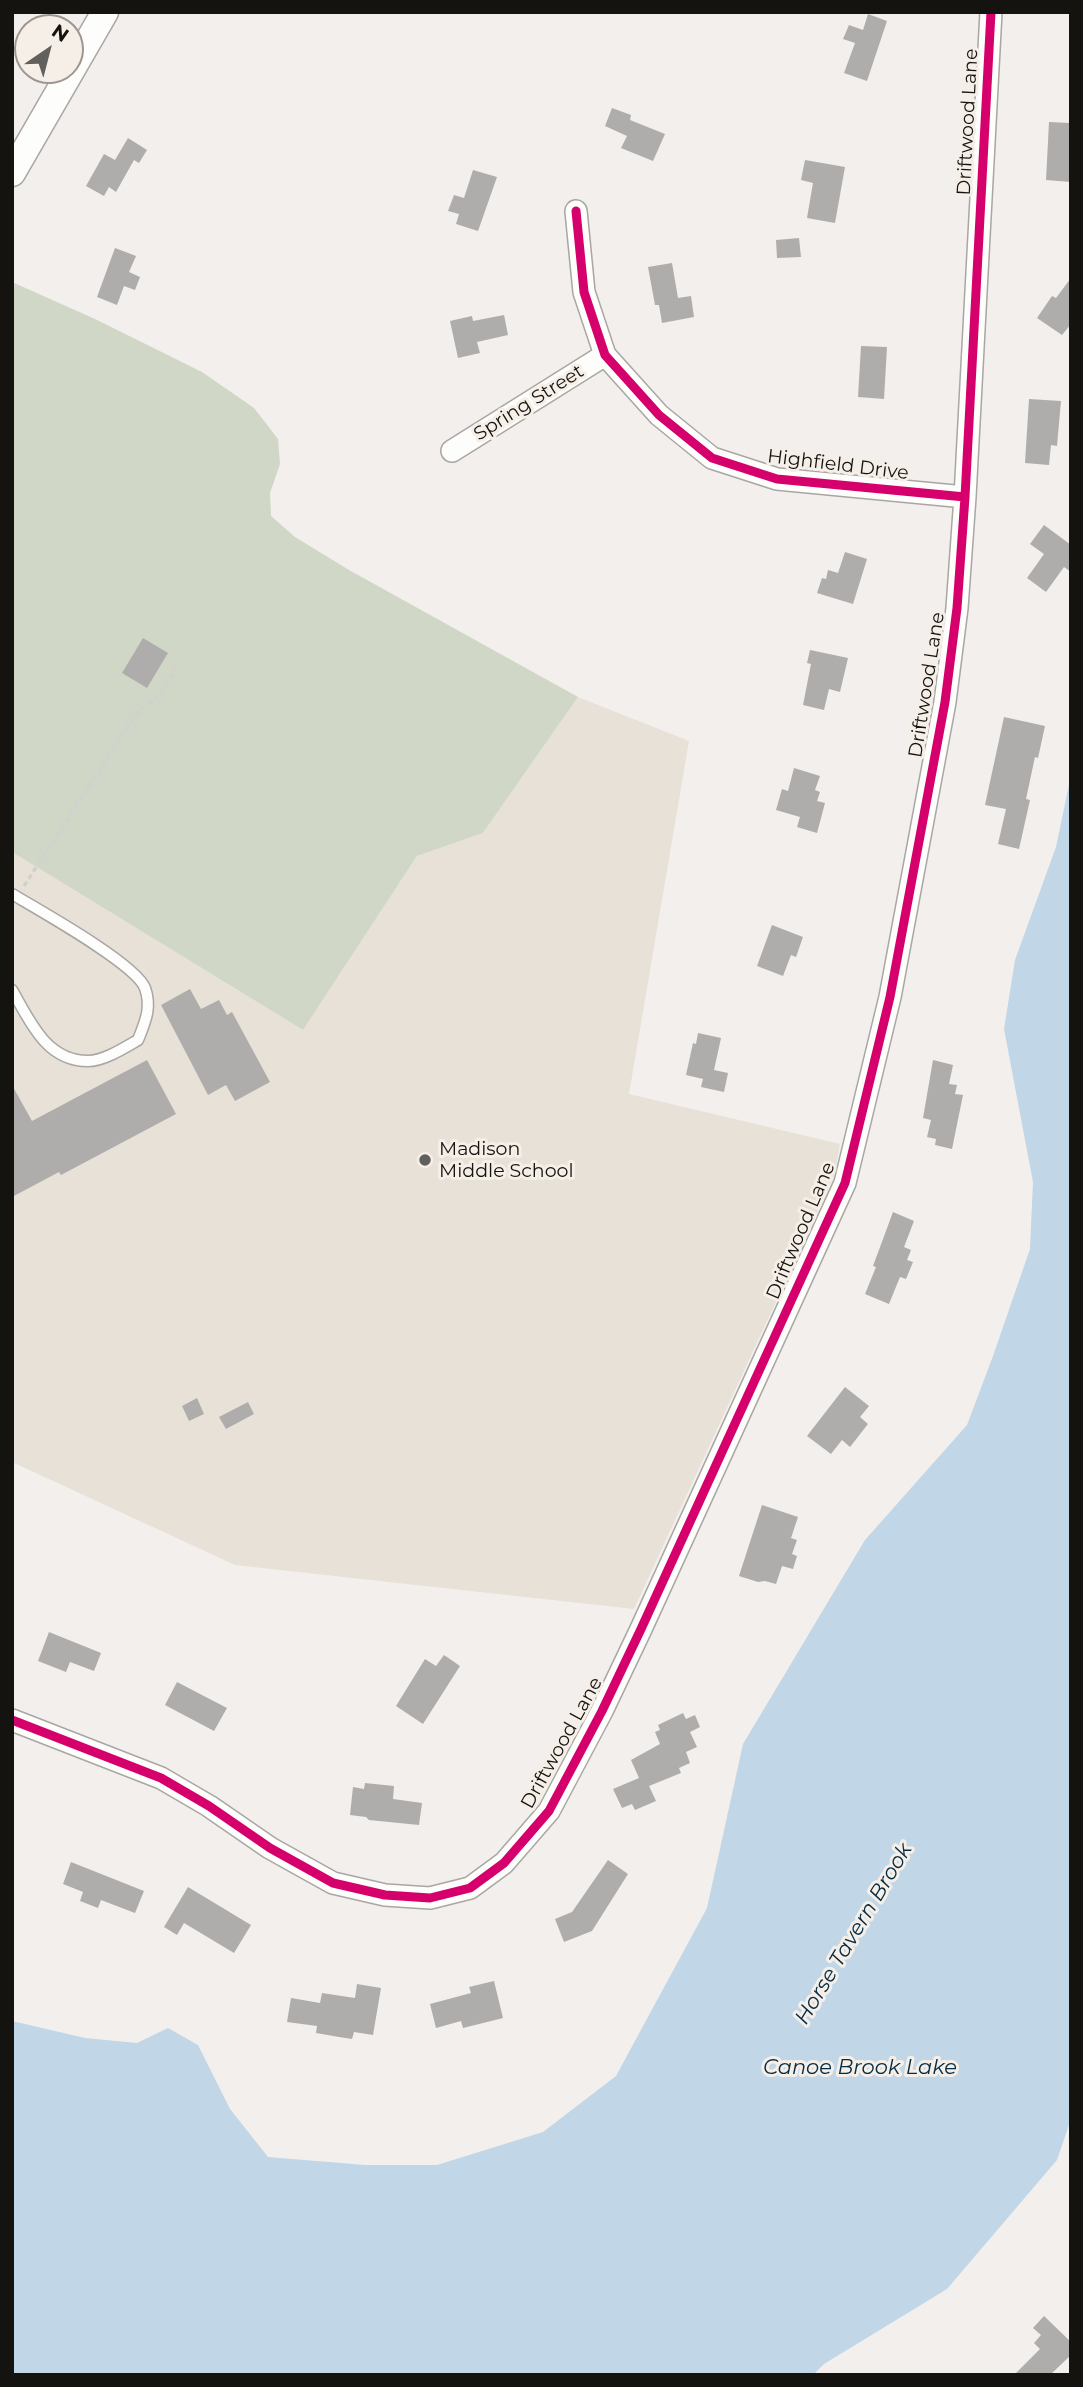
<!DOCTYPE html>
<style>
body{margin:0}
#map{position:relative;width:1083px;height:2387px;overflow:hidden;background:#f2efec;font-family:Montserrat,sans-serif}
canvas{display:block}
.frame{position:absolute;inset:0;border:14px solid #151310;pointer-events:none}
.north{position:absolute;left:14px;top:14px;width:70px;height:70px;box-sizing:border-box;background:#f6efe8;border:2px solid #9c9792;border-radius:50%;rotate:35deg;font-size:19px;font-weight:700;line-height:28px;text-align:center;color:#151310}
.north::after{content:'';display:block;margin:auto;width:24px;height:32px;background:#62605d;clip-path:polygon(50% 0,100% 100%,50% 72%,0 100%)}
</style>
<div id="map">
<canvas width="1083" height="2387"></canvas>
<div class="frame"></div>
<div class="north">N</div>
</div>
<script>
const g = document.querySelector('canvas').getContext('2d');
g.lineJoin = 'round';
function fill(path, color) { g.fillStyle = color; g.fill(path, 'evenodd'); }
function strokePath(path, color, width, dash) { g.strokeStyle = color; g.lineWidth = width; g.lineCap = dash ? 'butt' : 'round'; g.setLineDash(dash || []); g.stroke(path); }
function drawText(font, color, halo, rows, align = 'center') {
  g.font = font + ' Montserrat,sans-serif'; g.lineWidth = 6; g.setLineDash([]); g.textBaseline = 'middle'; g.strokeStyle = halo; g.fillStyle = color; for (const [text, x, y, turn = 0] of rows) {
    g.save(); g.translate(x, y); g.rotate((+turn || 0) * Math.PI / 180); g.textAlign = isNaN(turn) ? turn : align; if (halo) g.strokeText(text, 0, 0); g.fillText(text, 0, 0); g.restore();
  }
}
fill(new Path2D(`
 M 578,697 L 689,741 L 629,1094 L 840,1144 L 834,1176 L 634,1609 L 235,1565 L 12,1462 L 12,852 L 303,1030 L 417,856 L 483,833 Z`), '#e8e1d8');
fill(new Path2D(`
 M 12,282 L 95,319 L 202,372 L 254,408 L 278,439 L 280,464 L 270,493 L 271,516 L 295,537 L 349,570 L 578,697 L 483,833 L 417,856 L 303,1030 L 12,852 Z`), '#d0d7c7');
fill(new Path2D(`
 M 1071,775 L 1071,2119 L 1057,2160 L 947,2289 L 824,2364 L 813,2375 L 12,2375 L 12,2021 L 85,2038 L 137,2043 L 168,2028 L 198,2045 L 230,2109 L 268,2157 L 365,2165 L 437,2165 L 543,2132 L 616,2076 L 707,1908 L 743,1744 L 865,1540 L 967,1425 L 993,1356 L 1030,1249 L 1033,1182 L 1004,1029 L 1015,960 L 1056,847 Z`), '#c1d6e7');
fill(new Path2D(`
 M 868,14 L 887,21 L 867,81 L 844,73 L 855,43 L 843,39 L 849,25 L 863,30 Z
 M 612,108 L 631,115 L 630,120 L 665,134 L 653,161 L 621,148 L 627,136 L 605,126 Z
 M 1049,122 L 1070,123 L 1071,182 L 1046,180 Z
 M 128,138 L 147,150 L 139,163 L 134,160 L 116,192 L 109,187 L 104,196 L 86,186 L 104,154 L 115,160 Z
 M 805,160 L 845,167 L 835,223 L 807,218 L 813,183 L 801,180 Z
 M 473,170 L 497,177 L 478,231 L 456,224 L 459,214 L 448,211 L 454,195 L 464,198 Z
 M 799,238 L 801,257 L 777,258 L 776,240 Z
 M 115,248 L 136,256 L 129,272 L 140,277 L 135,290 L 124,286 L 117,305 L 97,297 Z
 M 672,263 L 678,298 L 691,296 L 694,317 L 662,323 L 659,305 L 655,305 L 648,267 Z
 M 1071,278 L 1071,324 L 1062,335 L 1037,318 L 1052,296 L 1056,298 Z
 M 504,315 L 508,335 L 477,342 L 480,353 L 458,358 L 450,321 L 472,316 L 473,321 Z
 M 861,346 L 887,347 L 884,399 L 858,397 Z
 M 1029,399 L 1061,401 L 1057,446 L 1051,445 L 1049,465 L 1025,463 Z
 M 1044,525 L 1071,545 L 1071,572 L 1064,567 L 1046,592 L 1027,578 L 1044,554 L 1030,544 Z
 M 845,552 L 867,559 L 853,604 L 817,593 L 822,578 L 826,579 L 828,570 L 838,573 Z
 M 143,638 L 168,653 L 147,688 L 122,673 Z
 M 810,650 L 848,658 L 840,692 L 829,689 L 824,710 L 803,705 L 811,664 L 807,663 Z
 M 1004,717 L 1045,726 L 1038,758 L 1035,757 L 1026,799 L 1030,800 L 1019,849 L 998,844 L 1006,809 L 985,805 Z
 M 794,768 L 820,776 L 815,790 L 820,792 L 817,801 L 825,803 L 817,833 L 797,827 L 800,817 L 776,810 L 782,789 L 788,791 Z
 M 772,925 L 803,937 L 796,957 L 791,955 L 783,976 L 757,966 Z
 M 190,989 L 201,1009 L 219,1000 L 227,1015 L 232,1012 L 270,1082 L 235,1101 L 226,1085 L 208,1095 L 161,1005 Z
 M 698,1033 L 721,1038 L 714,1070 L 728,1073 L 724,1092 L 701,1087 L 703,1079 L 686,1075 L 693,1043 L 696,1044 Z
 M 147,1060 L 176,1114 L 61,1175 L 59,1172 L 12,1197 L 12,1085 L 32,1121 Z
 M 933,1060 L 953,1065 L 949,1084 L 957,1085 L 955,1094 L 963,1095 L 952,1149 L 935,1145 L 936,1139 L 927,1137 L 931,1120 L 923,1118 Z
 M 893,1212 L 914,1221 L 904,1247 L 911,1250 L 907,1260 L 913,1262 L 906,1279 L 900,1277 L 889,1304 L 865,1294 L 876,1267 L 873,1266 Z
 M 845,1387 L 869,1406 L 860,1417 L 868,1424 L 850,1447 L 842,1440 L 831,1454 L 807,1436 Z
 M 197,1398 L 204,1414 L 189,1421 L 182,1406 Z
 M 248,1402 L 254,1414 L 226,1429 L 219,1417 Z
 M 762,1505 L 798,1517 L 791,1538 L 797,1540 L 792,1554 L 797,1556 L 793,1569 L 782,1566 L 776,1584 L 765,1581 L 758,1582 L 739,1576 Z
 M 49,1632 L 101,1653 L 94,1671 L 70,1662 L 66,1672 L 38,1661 Z
 M 444,1655 L 460,1666 L 423,1724 L 396,1706 L 425,1659 L 436,1666 Z
 M 177,1682 L 227,1708 L 214,1731 L 165,1705 Z
 M 683,1713 L 686,1719 L 695,1715 L 700,1727 L 690,1732 L 697,1747 L 686,1752 L 690,1763 L 679,1768 L 681,1773 L 649,1786 L 656,1801 L 635,1810 L 632,1804 L 622,1808 L 613,1789 L 639,1778 L 631,1760 L 660,1744 L 655,1732 L 660,1730 L 658,1725 Z
 M 365,1783 L 394,1786 L 393,1799 L 422,1803 L 419,1825 L 369,1820 L 366,1817 L 350,1815 L 353,1787 L 364,1789 Z
 M 608,1860 L 628,1874 L 592,1931 L 564,1942 L 555,1919 L 572,1912 Z
 M 71,1862 L 144,1891 L 135,1913 L 101,1900 L 98,1908 L 80,1901 L 83,1892 L 63,1884 Z
 M 188,1887 L 251,1925 L 234,1953 L 184,1923 L 177,1935 L 164,1927 Z
 M 494,1981 L 503,2018 L 463,2028 L 461,2021 L 436,2028 L 430,2004 L 471,1993 L 469,1987 Z
 M 357,1984 L 381,1988 L 373,2035 L 354,2032 L 352,2039 L 339,2037 L 316,2033 L 317,2026 L 287,2022 L 291,1998 L 320,2003 L 322,1993 L 355,1998 Z
 M 1044,2316 L 1071,2342 L 1071,2355 L 1050,2375 L 1014,2375 L 1040,2349 L 1034,2343 L 1041,2335 L 1033,2328 Z`), '#afadac');
const service = new Path2D(`
 M 12,894 C 39,910 136,964 145,988 C 152,1008 145,1022 138,1040 C 124,1048 104,1061 88,1061 C 46,1061 30,1021 12,990`);
const minor = new Path2D(`
 M 576,211 L 584,292 L 605,355 L 659,415 L 712,458 L 777,479 L 965,497
 M 452,451 L 605,355
 M 12,1720 L 161,1778 L 209,1806 L 270,1848 L 333,1883 L 385,1895 L 430,1898 L 470,1888 L 504,1863 L 549,1811 L 602,1711 L 641,1629 L 845,1183 L 890,997 L 945,702 L 957,608 L 965,497 L 991,12`);
const tertiary = new Path2D(`
 M 12,173 L 105,12`);
strokePath(service, '#a9a6a4', 13);
strokePath(minor, '#a9a6a4', 24);
strokePath(tertiary, '#a9a6a4', 29);
strokePath(new Path2D(`
 M 24,886 L 124,732 L 137,714 L 160,694 L 176,668`), '#d3d1d0', 3.5, [5, 3.5]);
strokePath(service, '#fdfdfc', 10);
strokePath(minor, '#fdfdfc', 21);
strokePath(tertiary, '#fdfdfc', 26);
strokePath(new Path2D(`
 M 576,211 L 584,292 L 605,355 L 659,415 L 712,458 L 777,479 L 965,497
 M 12,1720 L 161,1778 L 209,1806 L 270,1848 L 333,1883 L 385,1895 L 430,1898 L 470,1888 L 504,1863 L 549,1811 L 602,1711 L 641,1629 L 845,1183 L 890,997 L 945,702 L 957,608 L 965,497 L 991,12`), '#d6006c', 9);
for (const [x, y, r, color] of [
 [425,1160,7,"#62605d"]
]) { const dot = new Path2D(); dot.arc(x, y, r, 0, 2 * Math.PI); g.fillStyle = color; g.fill(dot); strokePath(dot, '#f6efe8', 2.5); }
drawText('19px', '#151310', '#f6efe8', [
 ["Driftwood Lane",968,122,-87],
 ["Spring Street",529,403,-32],
 ["Highfield Drive",838,465,7],
 ["Driftwood Lane",927,685,-81],
 ["Driftwood Lane",801,1231,-67],
 ["Driftwood Lane",562,1743,-61]
]);
drawText('19px', '#151310', '#f6efe8', [
 ["Madison",439,1149],
 ["Middle School",439,1171]
], 'left');
drawText('italic 21px', '#042c45', '#f6efe8', [
 ["Horse Tavern Brook",854,1934,-59],
 ["Canoe Brook Lake",860,2068]
]);
</script>
